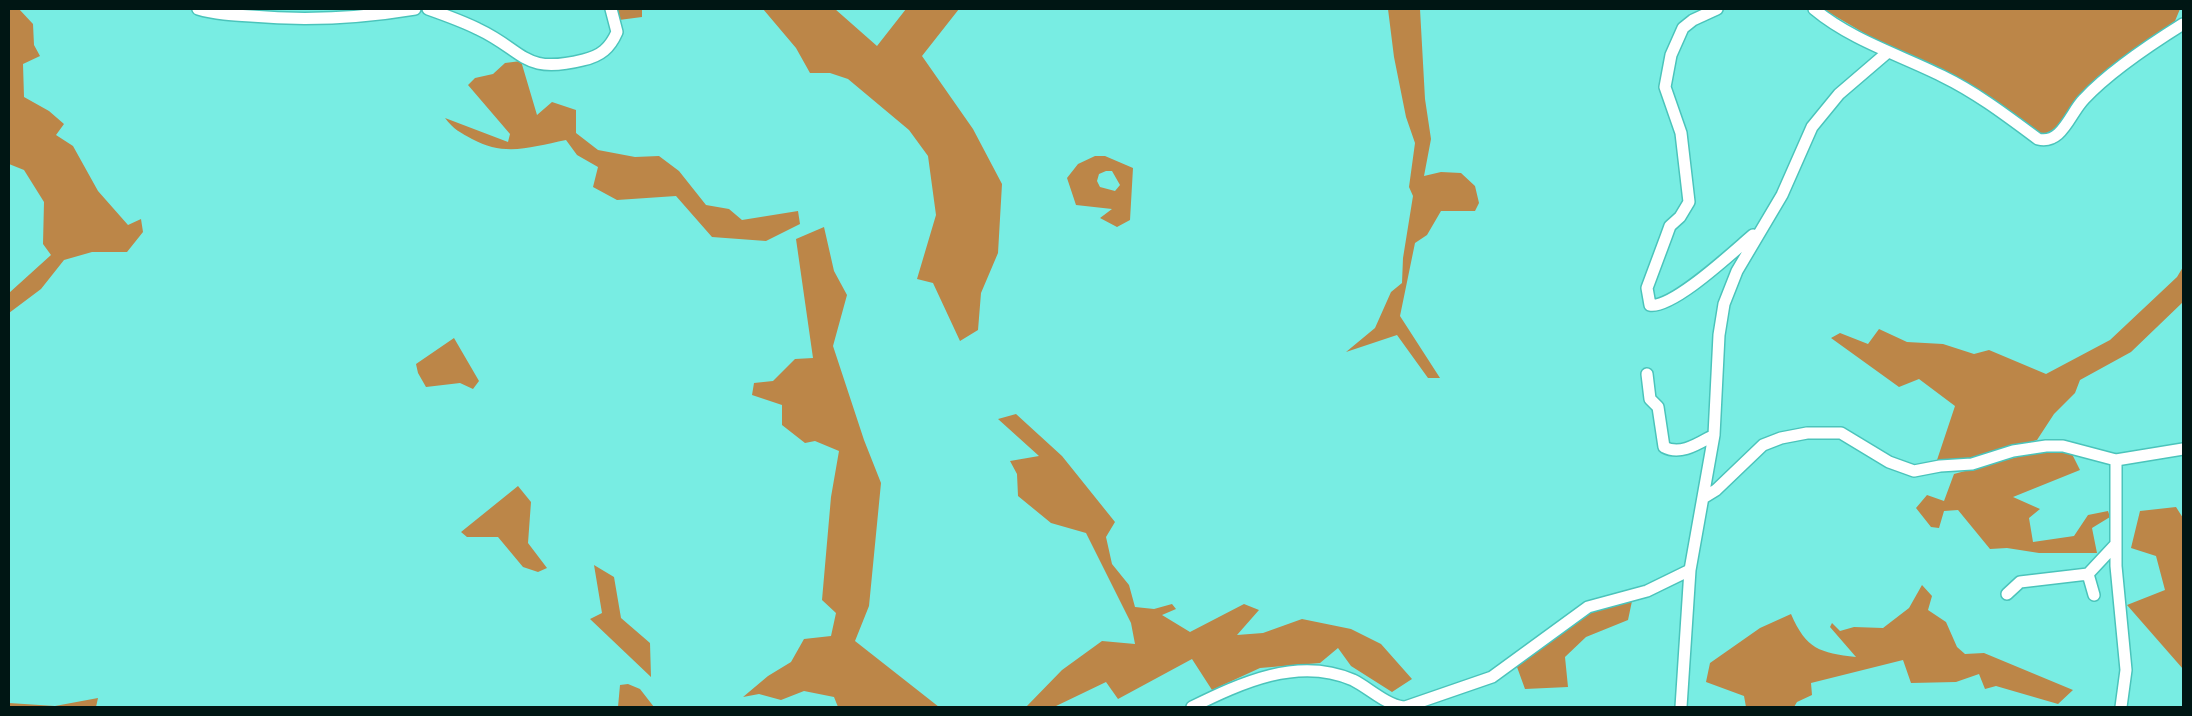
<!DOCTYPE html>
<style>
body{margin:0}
#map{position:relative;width:2192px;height:716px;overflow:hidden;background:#78ede3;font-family:Poppins,sans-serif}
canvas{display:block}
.frame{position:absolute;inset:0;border:10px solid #001614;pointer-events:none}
</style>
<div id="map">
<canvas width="2192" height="716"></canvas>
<div class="frame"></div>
</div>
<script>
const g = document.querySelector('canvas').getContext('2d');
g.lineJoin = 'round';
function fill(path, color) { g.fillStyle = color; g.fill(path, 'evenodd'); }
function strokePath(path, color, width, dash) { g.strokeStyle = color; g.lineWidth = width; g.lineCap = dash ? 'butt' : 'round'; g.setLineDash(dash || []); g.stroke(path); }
fill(new Path2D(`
 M 9,9 L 19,9 L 33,24 L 34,45 L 40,56 L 23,64 L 24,97 L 49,111 L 64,124 L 56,135 L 73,146 L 98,191 L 128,225 L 141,219 L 143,232 L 127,252 L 92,252 L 64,260 L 41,289 L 9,313 L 9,293 L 51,255 L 43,244 L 44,202 L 24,170 L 9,164 Z
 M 616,9 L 642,9 L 642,17 L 619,20 Z
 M 763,9 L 835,9 L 877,46 L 906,9 L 959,9 L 922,56 L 973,129 L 1002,184 L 998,253 L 981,293 L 978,330 L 960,341 L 933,283 L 917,279 L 936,215 L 928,156 L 909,130 L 848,79 L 830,73 L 810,73 L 796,48 Z
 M 1388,9 L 1420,9 L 1425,99 L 1431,139 L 1424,176 L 1441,172 L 1461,173 L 1475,186 L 1479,203 L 1475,211 L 1441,211 L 1427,235 L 1415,243 L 1400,316 L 1440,378 L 1428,378 L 1397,335 L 1346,352 L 1375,328 L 1391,292 L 1402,283 L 1403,258 L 1413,196 L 1409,187 L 1415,143 L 1406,117 L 1394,57 Z
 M 1823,9 L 2180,9 L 2175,21 L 2113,65 L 2077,97 L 2053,133 L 2038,135 Z
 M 521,61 L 537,115 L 552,102 L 576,110 L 576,133 L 598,150 L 635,157 L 659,156 L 679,171 L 706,205 L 729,209 L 742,220 L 798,211 L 800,224 L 766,241 L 712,237 L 676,196 L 617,200 L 593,187 L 598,167 L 577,155 L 566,140 C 531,147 505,157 472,139 C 461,133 453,129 445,118 L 508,142 L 510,134 L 468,85 L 475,78 L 493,74 L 505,63 Z
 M 1095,156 L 1105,156 L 1133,168 L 1130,220 L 1117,227 L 1100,218 L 1112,209 L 1076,205 L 1067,178 L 1078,164 ZM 1106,171 L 1112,171 L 1120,185 L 1115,191 L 1100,187 L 1097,181 L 1099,174 Z
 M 824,227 L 834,271 L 847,295 L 833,346 L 864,440 L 881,483 L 869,606 L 855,641 L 939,707 L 838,707 L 834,697 L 804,691 L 781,700 L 759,694 L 743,697 L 768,676 L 791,662 L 804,639 L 831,636 L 836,613 L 822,600 L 831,497 L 839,451 L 815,441 L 805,443 L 782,425 L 782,405 L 752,395 L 754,383 L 773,381 L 795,359 L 813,358 L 796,239 Z
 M 2183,267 L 2183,302 L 2131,352 L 2080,380 L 2075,393 L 2054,414 L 2037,440 L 1976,459 L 1937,460 L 1955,406 L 1919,379 L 1899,387 L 1831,338 L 1840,333 L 1868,344 L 1879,329 L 1907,342 L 1943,344 L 1974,354 L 1989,350 L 2046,374 L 2110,340 L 2177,277 Z
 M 454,338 L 479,381 L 473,389 L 460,383 L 426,387 L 418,373 L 416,364 Z
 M 1016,414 L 1062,456 L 1115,522 L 1106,537 L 1112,564 L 1129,585 L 1135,607 L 1154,609 L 1172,604 L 1176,609 L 1162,615 L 1190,632 L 1244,604 L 1259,610 L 1237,635 L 1263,633 L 1302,619 L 1351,629 L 1381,644 L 1412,679 L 1392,692 L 1351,666 L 1338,648 L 1320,663 L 1260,668 L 1212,690 L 1192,659 L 1118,699 L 1106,682 L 1054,707 L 1026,707 L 1062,670 L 1102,641 L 1135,644 L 1131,623 L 1086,533 L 1051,523 L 1018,496 L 1017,474 L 1010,461 L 1039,456 L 998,419 Z
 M 2071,452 L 2080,470 L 2013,497 L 2040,509 L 2029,518 L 2033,542 L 2074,536 L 2088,515 L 2108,511 L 2110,517 L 2092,528 L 2097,553 L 2039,553 L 2007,548 L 1990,549 L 1958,510 L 1944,511 L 1939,528 L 1931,527 L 1916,508 L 1927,495 L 1944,501 L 1954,474 L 2032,453 Z
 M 518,486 L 531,502 L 528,543 L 547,568 L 538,572 L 523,567 L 498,537 L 467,537 L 461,532 Z
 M 2176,507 L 2183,518 L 2183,669 L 2127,605 L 2165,590 L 2156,556 L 2131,548 L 2140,511 Z
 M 594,565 L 614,577 L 621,618 L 650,643 L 651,677 L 590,619 L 602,613 Z
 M 1922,585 L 1932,596 L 1928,610 L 1946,622 L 1957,647 L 1965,654 L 1984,653 L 2073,690 L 2058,704 L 1996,686 L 1985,689 L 1979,674 L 1956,682 L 1911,683 L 1903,660 L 1811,683 L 1812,695 L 1797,702 L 1794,707 L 1746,707 L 1744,696 L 1706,682 L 1710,663 L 1760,628 L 1791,614 C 1806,649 1820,653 1856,657 L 1830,627 L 1832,623 L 1840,631 L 1854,627 L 1883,628 L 1909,608 Z
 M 1632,601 L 1628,620 L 1586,637 L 1565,657 L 1568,687 L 1525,689 L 1517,667 L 1534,648 L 1596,609 Z
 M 628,684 L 640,689 L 654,707 L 618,707 L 620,685 Z
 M 98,698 L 96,707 L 9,707 L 9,703 L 55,706 Z`), '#bc8648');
const minor = new Path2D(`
 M 198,9 C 215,14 233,15 251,16 C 306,21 361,18 415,9
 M 428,9 C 445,15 462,21 478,29 C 525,51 523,75 583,60 C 601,56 610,48 617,32 L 611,9
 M 1717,9 L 1693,20 L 1683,28 L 1671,55 L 1665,87 L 1681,133 L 1689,202 L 1680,217 L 1670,226 L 1666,237 L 1647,288 L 1650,305 C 1673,309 1735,250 1753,235
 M 1814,9 C 1851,40 1900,55 1942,76 C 1977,93 2007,116 2038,139 C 2062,145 2070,113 2084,99 C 2110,71 2151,44 2183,24
 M 1647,374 L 1650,399 L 1658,407 L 1664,447 C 1681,456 1699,443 1714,435
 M 2116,460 L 2116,566 L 2126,670 L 2121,707
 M 1703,498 L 1716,490 L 1763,445 L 1781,438 L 1807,433 L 1841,433 L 1889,462 L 1914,471 L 1940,466 L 1972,464 L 2013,451 L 2046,446 L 2063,446 L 2116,460 L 2183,449
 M 2007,594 L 2020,582 L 2088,574
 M 2094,595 L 2088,574 L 2116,544
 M 1192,707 C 1241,683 1298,656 1353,680 C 1369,688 1385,704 1403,707
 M 1405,707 L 1492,677 L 1588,607 L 1647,591 L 1690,570
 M 1681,707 L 1690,570 L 1714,435 L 1719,335 L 1724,304 L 1737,271 L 1782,195 L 1812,127 L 1839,94 L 1888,52`);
strokePath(minor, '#4bc4bb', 14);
strokePath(minor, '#fff', 11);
</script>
